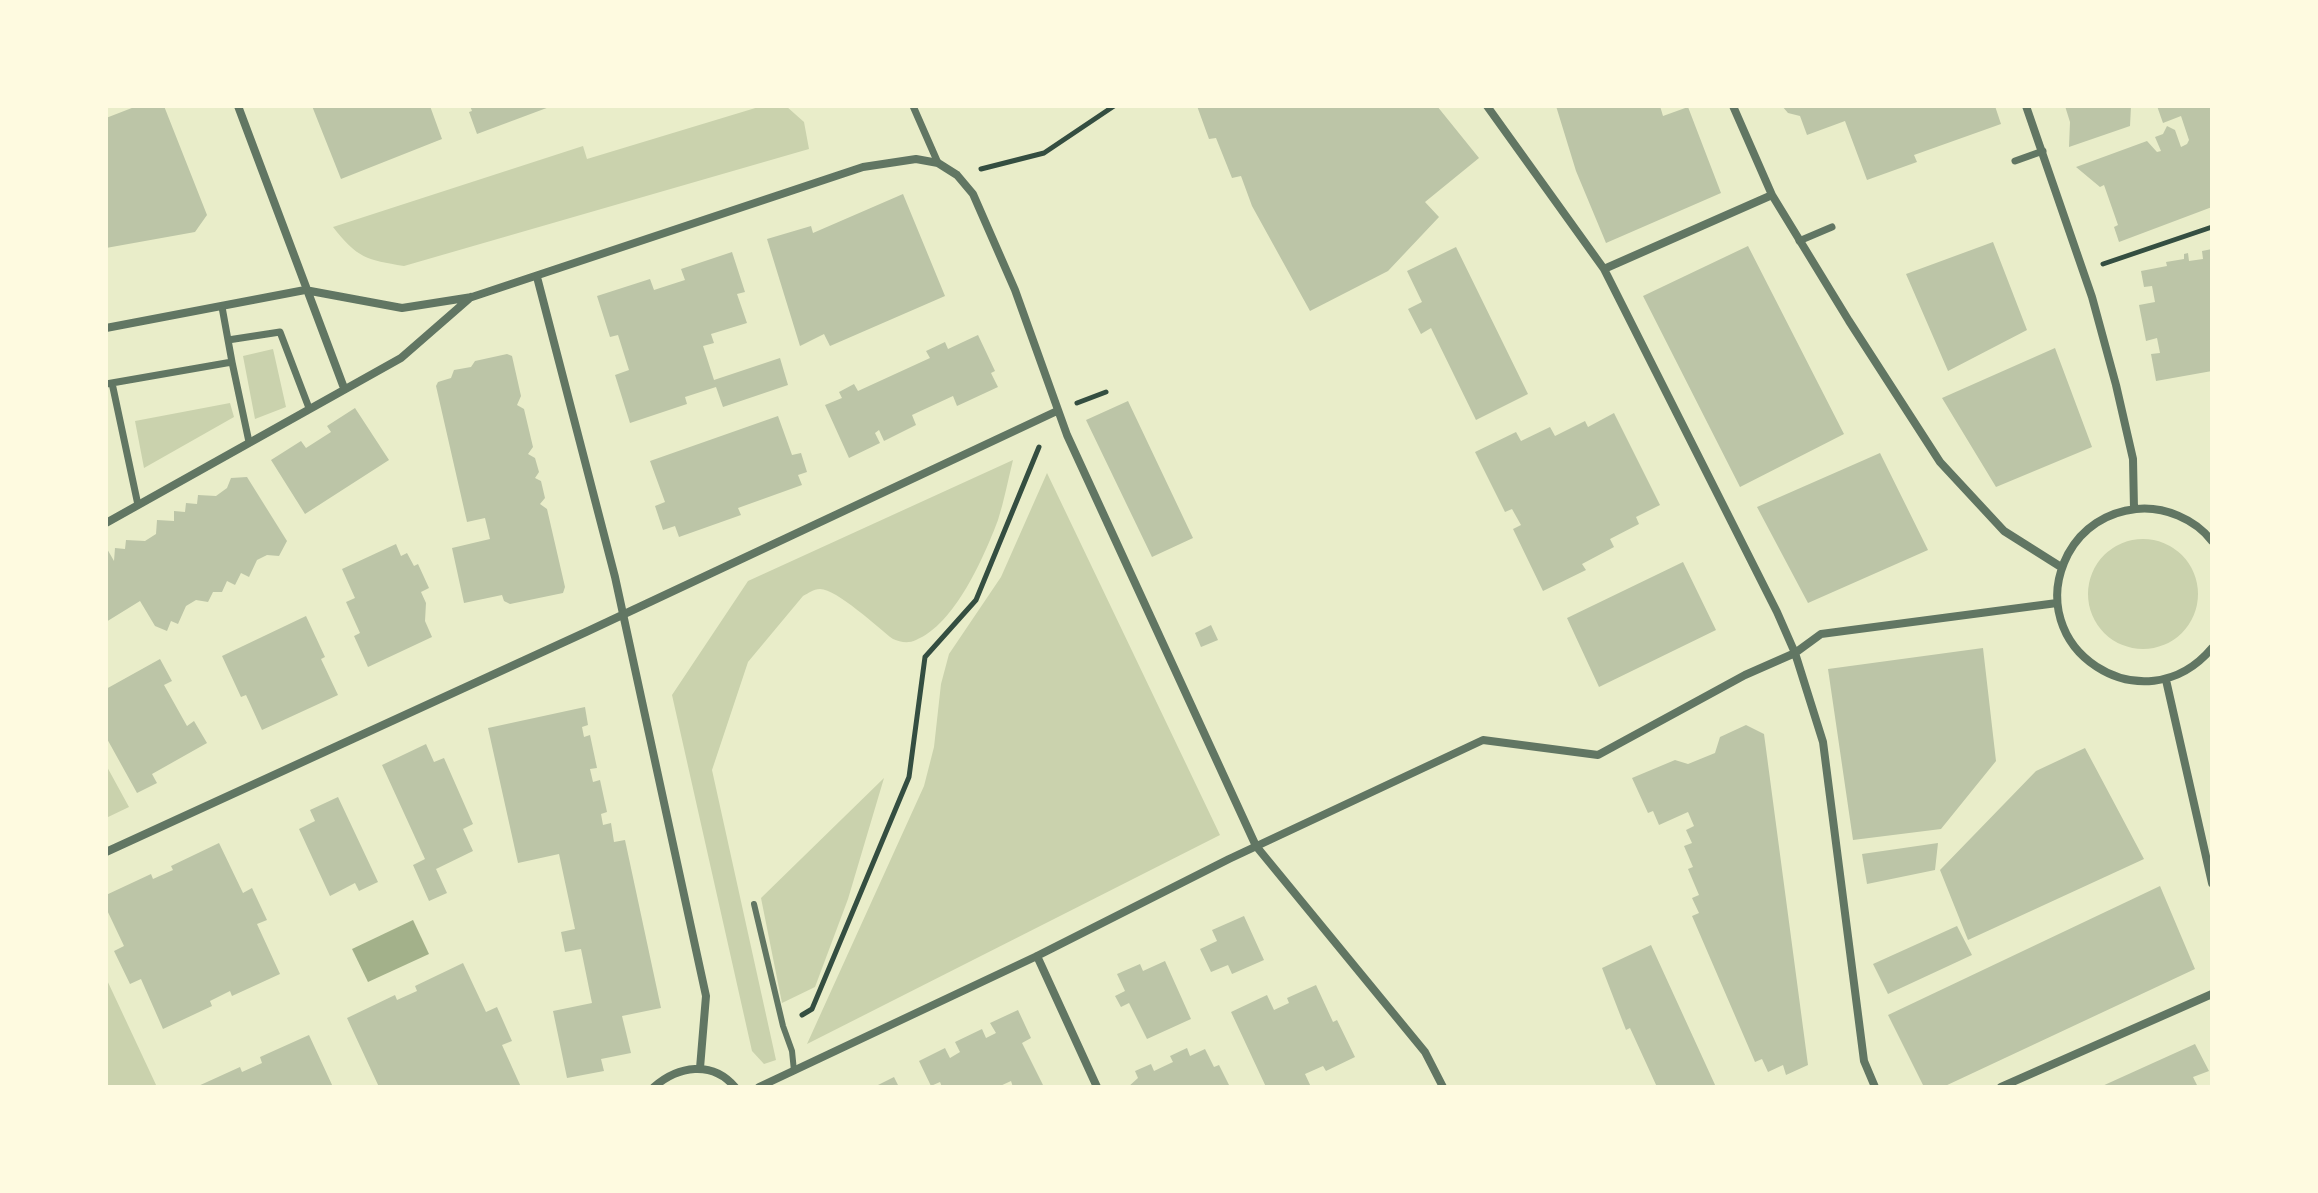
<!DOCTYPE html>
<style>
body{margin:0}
#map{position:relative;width:2318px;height:1193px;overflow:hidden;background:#e9edc9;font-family:"Nunito Sans",sans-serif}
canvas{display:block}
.frame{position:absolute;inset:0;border:108px solid #fefae0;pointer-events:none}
</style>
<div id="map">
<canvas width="2318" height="1193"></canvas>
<div class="frame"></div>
</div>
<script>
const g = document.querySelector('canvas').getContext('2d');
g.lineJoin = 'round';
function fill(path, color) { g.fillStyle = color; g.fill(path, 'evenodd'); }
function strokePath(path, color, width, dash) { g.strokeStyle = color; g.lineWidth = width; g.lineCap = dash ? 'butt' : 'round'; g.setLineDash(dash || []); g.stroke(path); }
fill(new Path2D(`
 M 762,106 L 786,106 L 804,122 L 809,149 L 404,266 C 367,260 357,258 333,227 L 583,146 L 587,159 Z
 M 273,349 L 286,407 L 255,419 L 243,356 Z
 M 230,403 L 234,417 L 144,468 L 135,421 Z
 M 1013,460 C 1008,480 1004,501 998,520 C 984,557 955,624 916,640 C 908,644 900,642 893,639 C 878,628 837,589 820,589 C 813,589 809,593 803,596 L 748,662 L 712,770 L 776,1060 L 764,1064 L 752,1051 L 672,695 L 748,581 Z
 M 1047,473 L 1220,835 L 807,1044 L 924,786 L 934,747 L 941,684 L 949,654 L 1001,577 Z
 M2088 594a55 55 0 1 1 110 0a55 55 0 1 1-110 0Z
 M 106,765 L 129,807 L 106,818 Z
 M 884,778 L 848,899 L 815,987 L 782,1003 L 761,898 Z
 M 106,978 L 157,1087 L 106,1087 Z`), '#cad2ad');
fill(new Path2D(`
 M 413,920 L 429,954 L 368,982 L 352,949 Z`), '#a3b18a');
fill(new Path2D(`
 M 137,106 L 164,106 L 207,215 L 195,232 L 106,248 L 106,118 Z
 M 312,106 L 430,106 L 442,139 L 341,179 Z
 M 470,106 L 552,106 L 477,134 L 469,112 L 472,111 Z
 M 1197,106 L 1437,106 L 1479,158 L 1425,202 L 1439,217 L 1388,271 L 1310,311 L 1252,206 L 1241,176 L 1232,178 L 1216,138 L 1209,139 Z
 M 1556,106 L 1660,106 L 1663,116 L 1688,107 L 1721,193 L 1606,243 L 1576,171 Z
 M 1782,106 L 1995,106 L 2001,124 L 1914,155 L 1917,162 L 1867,180 L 1845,121 L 1807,135 L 1800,116 L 1788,113 Z
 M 2065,106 L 2131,106 L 2130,126 L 2069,147 L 2070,122 Z
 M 2157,106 L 2212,106 L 2212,207 L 2119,242 L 2114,227 L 2118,225 L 2104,185 L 2100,187 L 2076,167 L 2147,141 L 2157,152 L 2161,151 L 2155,137 L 2163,134 L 2167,126 L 2175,130 L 2181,147 L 2187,144 L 2189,140 L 2181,116 L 2163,123 Z
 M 903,194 L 945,296 L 830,346 L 824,334 L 800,346 L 767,239 L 811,226 L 813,233 Z
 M 1993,242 L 2027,330 L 1948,371 L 1906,274 Z
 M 1748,246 L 1844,434 L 1740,487 L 1643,296 Z
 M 1456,247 L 1528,394 L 1476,420 L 1431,328 L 1421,334 L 1408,309 L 1422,302 L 1407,271 Z
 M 2212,249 L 2212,371 L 2156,381 L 2151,354 L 2160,353 L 2157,338 L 2146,341 L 2139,305 L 2155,302 L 2152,286 L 2144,287 L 2141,271 L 2167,266 L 2166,262 L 2184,259 L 2184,254 L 2188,253 L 2189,261 L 2203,259 L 2202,251 Z
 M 732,252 L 745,292 L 737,294 L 747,323 L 711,334 L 714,343 L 703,346 L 714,380 L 780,358 L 788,385 L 723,407 L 716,387 L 685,397 L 687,404 L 630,423 L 615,375 L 629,370 L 618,335 L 610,337 L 597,296 L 650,279 L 654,290 L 685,280 L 681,269 Z
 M 978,335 L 995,371 L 991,373 L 998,387 L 957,406 L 953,396 L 912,415 L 916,425 L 884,441 L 879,430 L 875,433 L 880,443 L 849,458 L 825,405 L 842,398 L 839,392 L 854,384 L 858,391 L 930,358 L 926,351 L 945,342 L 948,349 Z
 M 2055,348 L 2092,447 L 1996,487 L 1942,398 Z
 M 507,354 L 512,356 L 521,396 L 517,405 L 524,409 L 533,447 L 528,454 L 535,458 L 539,472 L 535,478 L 541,481 L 545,498 L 540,504 L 547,509 L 565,587 L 563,593 L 510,604 L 504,601 L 502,595 L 464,603 L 452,548 L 490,539 L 485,518 L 467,522 L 436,386 L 438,382 L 451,378 L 454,370 L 471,367 L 475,361 Z
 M 1128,401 L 1193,538 L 1152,557 L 1086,420 Z
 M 355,408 L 389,460 L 305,514 L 271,460 L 301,441 L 306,448 L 331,432 L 327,426 Z
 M 1614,413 L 1660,505 L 1636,517 L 1639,524 L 1610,539 L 1614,547 L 1582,564 L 1586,570 L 1543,591 L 1513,529 L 1521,525 L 1512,509 L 1505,512 L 1475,452 L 1516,432 L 1521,441 L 1550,427 L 1555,436 L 1585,421 L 1588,427 Z
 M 778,416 L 792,455 L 801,453 L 807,472 L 798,475 L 802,485 L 738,508 L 741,515 L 679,537 L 675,526 L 663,530 L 655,506 L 665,502 L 650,461 Z
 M 1880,453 L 1928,550 L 1808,603 L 1757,507 Z
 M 247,477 L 287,541 L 279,556 L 267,555 L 257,560 L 249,577 L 241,573 L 235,585 L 227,581 L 222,592 L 213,592 L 208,602 L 196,600 L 186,606 L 178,624 L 171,621 L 167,631 L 155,626 L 140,601 L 106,622 L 106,547 L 114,561 L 115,548 L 125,549 L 126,540 L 145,541 L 156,534 L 157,520 L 174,521 L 174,511 L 185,512 L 186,503 L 197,504 L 198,495 L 216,496 L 227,488 L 231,478 Z
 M 396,544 L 401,556 L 407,553 L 414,566 L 418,564 L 429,588 L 421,592 L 426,603 L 425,621 L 432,637 L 368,667 L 354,636 L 360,633 L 346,602 L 355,598 L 342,569 Z
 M 1683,562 L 1716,630 L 1599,687 L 1567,618 Z
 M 306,616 L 325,657 L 321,659 L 338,695 L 262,730 L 246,695 L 241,697 L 222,656 Z
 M 1211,625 L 1218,640 L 1201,647 L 1195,633 Z
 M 1983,648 L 1996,761 L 1941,829 L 1853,840 L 1828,669 Z
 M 160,659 L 172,681 L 164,685 L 187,726 L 194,721 L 207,743 L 152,774 L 157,783 L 137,793 L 106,737 L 106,689 Z
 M 585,707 L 588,725 L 582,727 L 584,737 L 590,735 L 597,768 L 590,769 L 593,782 L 600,780 L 607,812 L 601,814 L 603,825 L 611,823 L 614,842 L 625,840 L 661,1008 L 622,1016 L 631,1053 L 601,1059 L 604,1071 L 567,1078 L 553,1011 L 592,1003 L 581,949 L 565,952 L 561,932 L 575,929 L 559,854 L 518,863 L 488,728 Z
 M 1746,725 L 1764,734 L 1808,1065 L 1786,1075 L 1783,1065 L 1768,1072 L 1762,1059 L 1755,1062 L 1692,916 L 1699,913 L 1692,898 L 1699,895 L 1688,869 L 1693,867 L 1684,846 L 1692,843 L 1686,830 L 1694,826 L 1688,812 L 1659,825 L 1653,811 L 1648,813 L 1632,778 L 1675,760 L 1688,764 L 1715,753 L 1720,737 Z
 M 426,744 L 434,762 L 444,758 L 473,824 L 463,829 L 473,851 L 436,869 L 447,893 L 429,901 L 413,865 L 425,859 L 382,765 Z
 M 2085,748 L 2144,859 L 1968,940 L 1940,870 L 2036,771 Z
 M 338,797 L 378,882 L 359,891 L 355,883 L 330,896 L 299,829 L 315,821 L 310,810 Z
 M 219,843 L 243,893 L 252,888 L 267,920 L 257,924 L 280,974 L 232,996 L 230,991 L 210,1001 L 212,1006 L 163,1029 L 141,979 L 130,984 L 114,951 L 124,946 L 106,908 L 106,895 L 151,874 L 153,879 L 173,870 L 171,866 Z
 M 1938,843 L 1935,870 L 1867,884 L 1862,854 Z
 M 2160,886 L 2195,969 L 1943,1087 L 1924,1087 L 1888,1015 Z
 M 1244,916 L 1264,960 L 1232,974 L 1228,965 L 1211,972 L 1200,949 L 1217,941 L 1212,930 Z
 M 1957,926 L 1972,955 L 1888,994 L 1873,964 Z
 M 1651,945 L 1716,1087 L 1657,1087 L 1630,1028 L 1626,1030 L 1602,968 Z
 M 1165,961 L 1191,1019 L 1147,1039 L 1129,1003 L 1121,1007 L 1115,996 L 1125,991 L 1117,974 L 1140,964 L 1143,971 Z
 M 463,963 L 486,1012 L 497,1007 L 512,1041 L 502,1045 L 521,1087 L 379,1087 L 347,1018 L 395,995 L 397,1000 L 417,991 L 415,986 Z
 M 1316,985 L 1333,1022 L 1337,1020 L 1355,1057 L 1326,1071 L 1323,1066 L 1305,1074 L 1311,1087 L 1266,1087 L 1231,1012 L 1267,995 L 1274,1010 L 1289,1003 L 1287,998 Z
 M 1018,1010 L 1031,1038 L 1022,1043 L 1044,1087 L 1013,1087 L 1011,1081 L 998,1087 L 942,1087 L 940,1082 L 931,1086 L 919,1061 L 945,1048 L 950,1058 L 960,1052 L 955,1042 L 982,1029 L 986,1038 L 996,1033 L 990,1023 Z
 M 309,1035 L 333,1087 L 196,1087 L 240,1067 L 242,1072 L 262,1063 L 260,1057 Z
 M 2195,1044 L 2209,1071 L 2193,1077 L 2198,1087 L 2100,1087 Z
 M 1187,1048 L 1190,1056 L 1205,1049 L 1214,1067 L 1219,1065 L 1230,1087 L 1128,1087 L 1138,1078 L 1135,1071 L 1151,1064 L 1154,1071 L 1173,1062 L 1170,1056 Z
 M 894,1077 L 899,1087 L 874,1087 Z`), '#bcc5a7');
strokePath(new Path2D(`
 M 981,169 L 1044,153 L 1114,106
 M 2103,264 L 2212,227
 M 1077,403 L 1106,392
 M 802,1015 L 812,1009 L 909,777 L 925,657 L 976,600 L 1039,447`), '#344e41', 5);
strokePath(new Path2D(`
 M 754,904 L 783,1026 L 792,1051 L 794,1071`), '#617663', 6);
strokePath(new Path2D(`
 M 913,106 L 938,163
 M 2015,161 L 2043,151
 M 1799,241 L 1832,227
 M 228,340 L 280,332 L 309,408
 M 232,362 L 249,442
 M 112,383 L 138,505
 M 106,384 L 232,362 L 222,307`), '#617663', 7);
strokePath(new Path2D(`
 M 238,106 L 344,388
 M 1487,106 L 1604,269 L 1777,612 L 1795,653 L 1823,742 L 1864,1061 L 1875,1087
 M 1733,106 L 1772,195 L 1849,321 L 1940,462 L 2004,531 L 2061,567
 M 2026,106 L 2092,297 L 2116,385 L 2133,459 L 2134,509
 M 1604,269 L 1772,195
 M 537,277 L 615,577 L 706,996 L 700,1068
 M 106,328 L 305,290 L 402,308 L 472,297 L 863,167 L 916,159 L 938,163 L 957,175 L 973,194 L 1015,290 L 1067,435 L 1256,846 L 1425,1052 L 1443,1087
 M 106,523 L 401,358 L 471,297
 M 2212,541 C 2195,519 2164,506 2136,509 C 2107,512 2082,528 2068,554 C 2020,648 2144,729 2212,648
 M 2166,680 L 2212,883
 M 106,852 L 586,632 L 1057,411
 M 1037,956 L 1097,1087
 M 654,1087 C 678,1066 712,1060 735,1087
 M 759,1087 L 1037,956 L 1229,859 L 1483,740 L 1598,755 L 1745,675 L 1795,653 L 1821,634 L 2057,603
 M 2001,1087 L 2212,994`), '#617663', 8);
</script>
